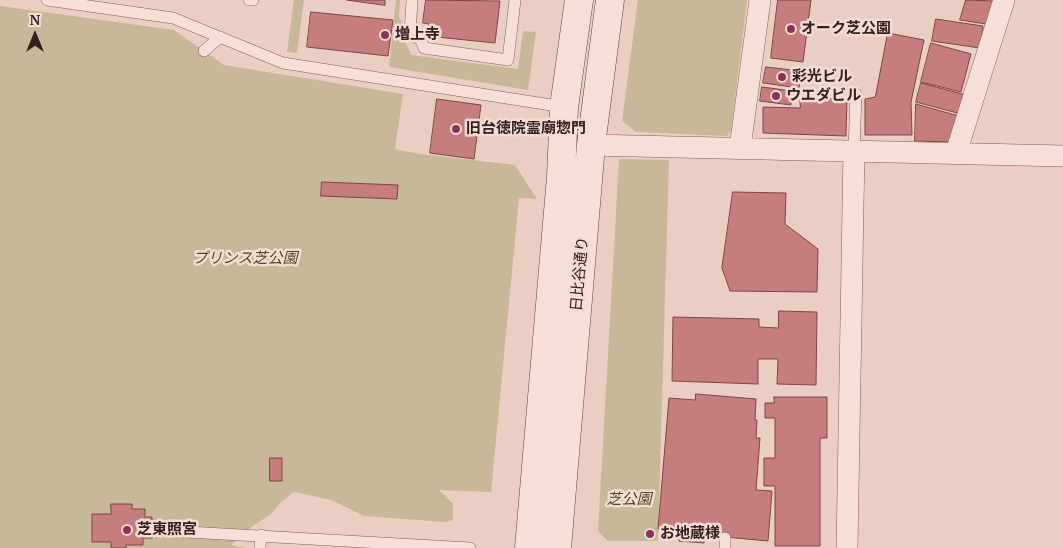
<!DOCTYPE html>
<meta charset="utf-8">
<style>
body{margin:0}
#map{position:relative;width:1063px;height:548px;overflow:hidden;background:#eacec4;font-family:"PT Serif",serif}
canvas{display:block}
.north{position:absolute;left:10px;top:10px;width:50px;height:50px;-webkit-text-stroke:4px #f2dcd3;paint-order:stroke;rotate:0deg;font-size:14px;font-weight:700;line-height:20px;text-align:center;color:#34201f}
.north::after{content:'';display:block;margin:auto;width:18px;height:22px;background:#34201f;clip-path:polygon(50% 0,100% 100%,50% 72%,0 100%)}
</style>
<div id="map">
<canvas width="1063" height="548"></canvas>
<div class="north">N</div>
</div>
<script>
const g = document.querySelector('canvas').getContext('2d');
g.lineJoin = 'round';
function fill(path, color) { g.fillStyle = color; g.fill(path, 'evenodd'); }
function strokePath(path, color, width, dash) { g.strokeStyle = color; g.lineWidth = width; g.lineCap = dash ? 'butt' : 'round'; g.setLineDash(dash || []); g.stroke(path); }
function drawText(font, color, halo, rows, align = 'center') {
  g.font = font + ' "PT Serif","Noto Sans JP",serif'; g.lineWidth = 5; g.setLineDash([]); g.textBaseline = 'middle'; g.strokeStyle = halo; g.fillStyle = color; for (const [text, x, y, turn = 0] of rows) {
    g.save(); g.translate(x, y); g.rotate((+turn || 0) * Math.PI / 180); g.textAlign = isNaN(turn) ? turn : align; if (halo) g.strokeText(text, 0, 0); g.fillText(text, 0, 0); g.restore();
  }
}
fill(new Path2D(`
 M 294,0 L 304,0 L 297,53 L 287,52 Z
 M 396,0 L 400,0 L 399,17 C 409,29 402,33 406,44 C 408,48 410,50 411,55 L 518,69 L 523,31 L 536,32 L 528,90 L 389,67 Z
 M 638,0 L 747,0 L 731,131 L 727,136 L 636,132 L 622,121 Z
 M 0,6 L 174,30 L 224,65 L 403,94 L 395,149 L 420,154 L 515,165 L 537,199 L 519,198 L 491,492 L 439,490 L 453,504 L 453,520 L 445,522 L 364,516 L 331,500 L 294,492 L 282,501 L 271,514 L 253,526 L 231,545 L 245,548 L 0,548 Z
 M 619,159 L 669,160 L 658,541 L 608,541 L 598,531 Z`), '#c7b899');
const building = new Path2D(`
 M 347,0 L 385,0 L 385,5 Z
 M 426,0 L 500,1 L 495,43 L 427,36 L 429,24 L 423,23 Z
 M 778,0 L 811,0 L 803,62 L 771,58 Z
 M 966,0 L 994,1 L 986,24 L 960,20 Z
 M 311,12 L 393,20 L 388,56 L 307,47 Z
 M 936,19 L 983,26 L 980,48 L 932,41 Z
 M 888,33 L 924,40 L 911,102 L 912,135 L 865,135 L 865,99 L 875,97 Z
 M 931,43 L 971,54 L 961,92 L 921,82 Z
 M 766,67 L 801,71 L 799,88 L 763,83 Z
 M 921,83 L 966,95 L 961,114 L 916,102 Z
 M 762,87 L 792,91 L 791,105 L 760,101 Z
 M 800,98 L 847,99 L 846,136 L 763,133 L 763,107 L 800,108 Z
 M 437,99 L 481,105 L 474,159 L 430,153 Z
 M 916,104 L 959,116 L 950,142 L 915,141 Z
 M 322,182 L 398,185 L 397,199 L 321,196 Z
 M 733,192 L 786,193 L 785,224 L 818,249 L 817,292 L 730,291 L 722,268 Z
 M 779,311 L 817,312 L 816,385 L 777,384 L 778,359 L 758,359 L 758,384 L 672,381 L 673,317 L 759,319 L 759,327 L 778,328 Z
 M 696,394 L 756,399 L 755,420 L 757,420 L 756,438 L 760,438 L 756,490 L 772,491 L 768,541 L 704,535 L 704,543 L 679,541 L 680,530 L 658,529 L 669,398 L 695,400 Z
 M 774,397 L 827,397 L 827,438 L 820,438 L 820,546 L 775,546 L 775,486 L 764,486 L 764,458 L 775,458 L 775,418 L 765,418 L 765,403 L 774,403 Z
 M 270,458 L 282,458 L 282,481 L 270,481 Z
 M 111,504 L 132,504 L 132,509 L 145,509 L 145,517 L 152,517 L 152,538 L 143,538 L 143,545 L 126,545 L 126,548 L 111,548 L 111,542 L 92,542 L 92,514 L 111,514 Z`);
fill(building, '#c57d7e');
strokePath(building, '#804446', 1);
const service = new Path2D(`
 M 47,0 L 173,18 L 283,63 L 564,107
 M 249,0 L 253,0
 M 412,0 L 410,34 L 421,40 L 424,48 L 508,60 L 515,0
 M 204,51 L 220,37
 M 854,150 L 856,94
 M 152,530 L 470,548
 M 725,538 L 725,548
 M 260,548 L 261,535`);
const minor = new Path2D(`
 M 591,145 L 1063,156
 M 740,148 L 760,0
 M 956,153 L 1004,0
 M 847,548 L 854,150`);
const secondary = new Path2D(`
 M 529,548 L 561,177 L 564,107 L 579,0
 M 557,548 L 591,145 L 610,0`);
strokePath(service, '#83605c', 12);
strokePath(minor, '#83605c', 22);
strokePath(secondary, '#65423f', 29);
strokePath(service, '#f6dfd6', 11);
strokePath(minor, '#f6dfd6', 21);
strokePath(secondary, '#f6dfd6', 28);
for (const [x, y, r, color] of [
 [791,29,5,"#8d3159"],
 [385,35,5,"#8d3159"],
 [782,77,5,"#8d3159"],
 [776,96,5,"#8d3159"],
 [456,129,5,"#8d3159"],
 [127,530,5,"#8d3159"],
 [650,534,5,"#8d3159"]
]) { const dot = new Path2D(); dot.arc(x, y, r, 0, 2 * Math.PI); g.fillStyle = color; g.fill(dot); strokePath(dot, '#f2dcd3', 2); }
drawText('bold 15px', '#34201f', '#f2dcd3', [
 ["オーク芝公園",801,29],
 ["増上寺",395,35],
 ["彩光ビル",792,77],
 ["ウエダビル",786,96],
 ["旧台徳院霊廟惣門",466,129],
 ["芝東照宮",137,530],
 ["お地蔵様",660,534]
], 'left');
drawText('italic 15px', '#4f4827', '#f2dcd3', [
 ["プリンス芝公園",245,259],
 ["芝公園",629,500]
]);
drawText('15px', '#34201f', '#f2dcd3', [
 ["日比谷通り",580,274,-85]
]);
</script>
